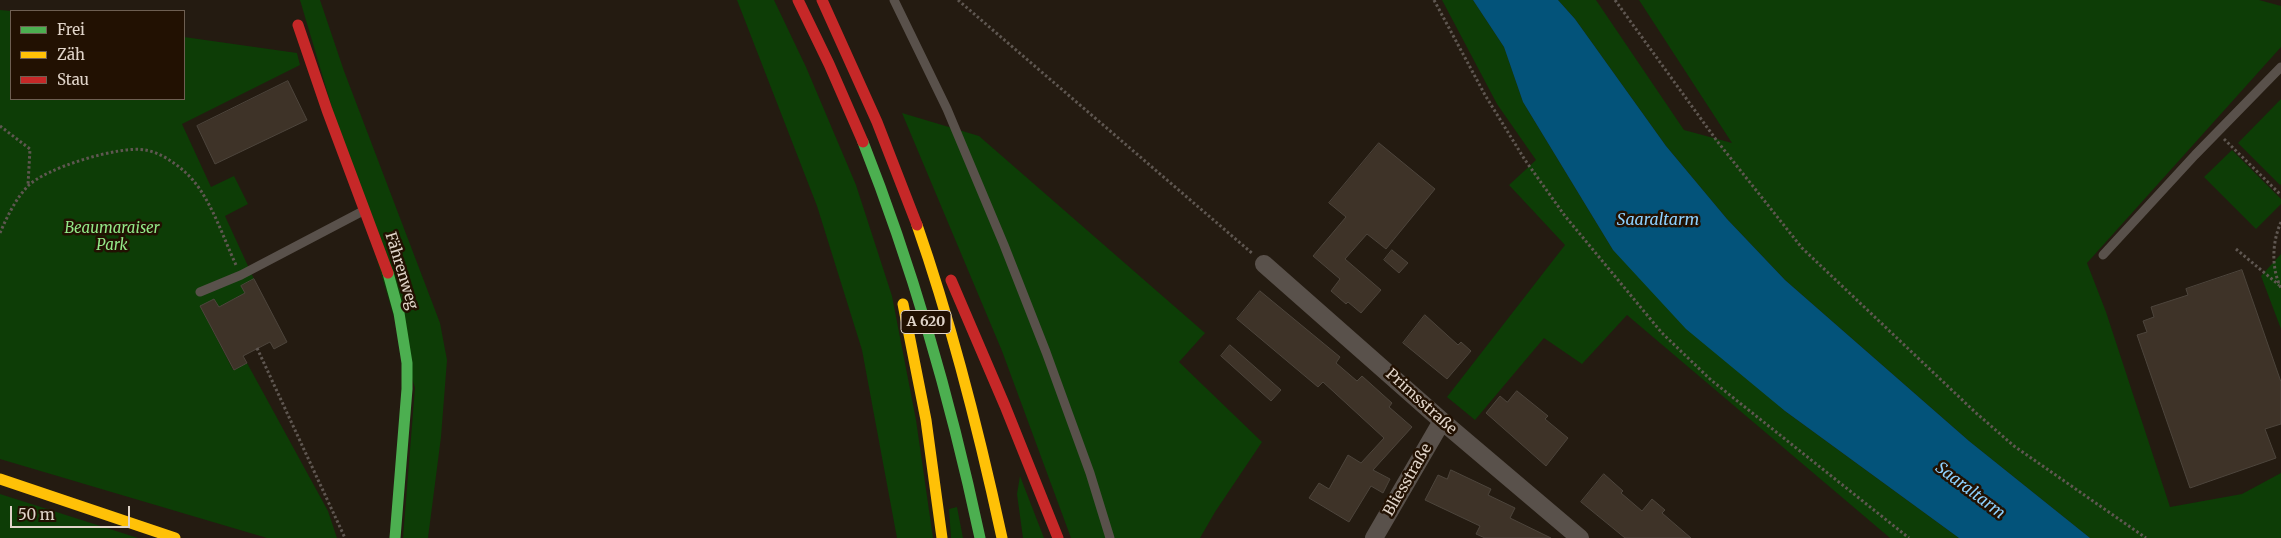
<!DOCTYPE html>
<meta charset="utf-8">
<style>
body{margin:0}
#map{position:relative;width:2281px;height:538px;overflow:hidden;background:#241b11;font-family:Merriweather,serif}
canvas{display:block}
.legend{position:absolute;left:10px;top:10px;width:175px;height:90px;box-sizing:border-box;background:#221102;border:1px solid #6e5f52;margin:0;padding:6px 9px;list-style:none;font-size:15px;color:#e0d4c9}
.legend li{display:flex;align-items:center;gap:10px;height:25px}
.legend b{width:25px;border:1px solid #6e5f52}
.scale{position:absolute;left:10px;top:506px;width:120px;height:22px;box-sizing:border-box;border:2px solid #e0d4c9;border-top:0;padding-left:6px;font-size:15px;line-height:18px;white-space:nowrap;color:#e0d4c9;-webkit-text-stroke:4px #221102;paint-order:stroke}
</style>
<div id="map">
<canvas width="2281" height="538"></canvas>
<ul class="legend">
<li><b style="height:6px;background:#4caf50"></b>Frei</li>
<li><b style="height:6px;background:#ffc107"></b>Zäh</li>
<li><b style="height:6px;background:#c62828"></b>Stau</li>
</ul>
<div class="scale">50 m</div>
</div>
<script>
const g = document.querySelector('canvas').getContext('2d');
g.lineJoin = 'round';
function fill(path, color) { g.fillStyle = color; g.fill(path, 'evenodd'); }
function strokePath(path, color, width, dash) { g.strokeStyle = color; g.lineWidth = width; g.lineCap = dash ? 'butt' : 'round'; g.setLineDash(dash || []); g.stroke(path); }
function drawText(font, color, halo, rows, align = 'center') {
  g.font = font + ' Merriweather,serif'; g.lineWidth = 5; g.setLineDash([]); g.textBaseline = 'middle'; g.strokeStyle = halo; g.fillStyle = color; for (const [text, x, y, turn = 0] of rows) {
    g.save(); g.translate(x, y); g.rotate((+turn || 0) * Math.PI / 180); g.textAlign = isNaN(turn) ? turn : align; if (halo) g.strokeText(text, 0, 0); g.fillText(text, 0, 0); g.restore();
  }
}
fill(new Path2D(`
 M 300,0 L 320,0 L 344,71 L 440,323 L 447,360 L 441,437 L 428,538 L 403,538 L 415,388 Z
 M 737,0 L 774,0 L 806,67 L 856,185 L 892,296 L 916,420 L 933,538 L 897,538 L 862,350 L 817,206 Z
 M 1442,0 L 1473,0 L 1504,47 L 1523,102 L 1613,250 L 1785,411 L 1959,538 L 1890,538 L 1627,315 L 1582,364 L 1544,338 L 1475,420 L 1447,397 L 1565,245 L 1509,185 L 1536,160 L 1497,104 Z
 M 1558,0 L 1596,0 L 1684,130 L 1732,143 L 1639,0 L 2259,0 L 2281,6 L 2281,47 L 2087,263 L 2106,312 L 2170,507 L 2242,494 L 2281,473 L 2281,538 L 2090,538 L 1969,441 L 1785,280 L 1727,219 L 1666,146 L 1575,19 Z
 M 0,10 L 11,11 L 11,99 L 184,99 L 184,37 L 297,53 L 300,65 L 182,124 L 211,187 L 234,176 L 248,204 L 225,216 L 254,279 L 241,286 L 245,293 L 219,307 L 201,307 L 233,370 L 247,363 L 328,511 L 337,538 L 267,538 L 0,459 Z
 M 2281,99 L 2281,184 L 2280,185 L 2238,143 Z
 M 902,113 L 979,136 L 1205,333 L 1179,362 L 1262,442 L 1215,512 L 1200,538 L 1071,538 L 1002,351 Z
 M 2232,150 L 2281,199 L 2281,204 L 2256,229 L 2204,177 Z
 M 2281,254 L 2281,329 L 2261,276 Z
 M 1020,476 L 1044,538 L 1023,538 L 1017,494 Z
 M 0,494 L 138,538 L 0,538 Z
 M 957,507 L 963,538 L 951,538 L 949,509 Z`), '#0d3d06');
fill(new Path2D(`
 M 1473,0 L 1558,0 L 1575,19 L 1666,146 L 1727,219 L 1785,280 L 1969,441 L 2090,538 L 1959,538 L 1785,411 L 1686,329 L 1613,250 L 1523,102 L 1504,47 Z`), '#03537a');
const building = new Path2D(`
 M 288,81 L 307,120 L 215,164 L 197,126 Z
 M 1379,143 L 1435,189 L 1386,249 L 1367,234 L 1345,259 L 1381,290 L 1361,313 L 1348,302 L 1346,304 L 1331,291 L 1340,279 L 1313,256 L 1346,217 L 1329,203 Z
 M 1392,250 L 1408,263 L 1399,273 L 1384,260 Z
 M 2242,270 L 2281,382 L 2281,424 L 2265,429 L 2276,458 L 2190,488 L 2137,335 L 2147,332 L 2143,321 L 2154,317 L 2151,307 L 2188,295 L 2186,289 Z
 M 254,279 L 287,342 L 274,349 L 270,342 L 243,356 L 247,363 L 234,370 L 200,306 L 214,299 L 219,307 L 245,293 L 241,286 Z
 M 1260,291 L 1340,357 L 1336,363 L 1357,381 L 1362,376 L 1392,403 L 1389,407 L 1412,427 L 1373,470 L 1390,479 L 1383,493 L 1371,486 L 1349,522 L 1309,498 L 1319,483 L 1329,489 L 1348,455 L 1361,463 L 1384,438 L 1323,382 L 1318,387 L 1237,319 Z
 M 1425,315 L 1458,345 L 1461,342 L 1471,351 L 1447,379 L 1403,343 Z
 M 1230,345 L 1281,390 L 1271,401 L 1221,356 Z
 M 1517,391 L 1548,416 L 1545,419 L 1568,438 L 1546,466 L 1486,413 L 1500,396 L 1507,402 Z
 M 1451,470 L 1491,489 L 1488,495 L 1515,508 L 1510,518 L 1551,538 L 1485,538 L 1476,534 L 1480,526 L 1425,500 L 1438,475 L 1447,479 Z
 M 1604,474 L 1623,491 L 1621,493 L 1642,511 L 1652,499 L 1665,510 L 1662,513 L 1691,538 L 1625,538 L 1581,502 Z`);
fill(building, '#3e3328');
strokePath(building, '#4d453c', 1);
strokePath(new Path2D(`
 M 958,0 L 1253,254
 M 1434,0 L 1485,95 L 1525,160 L 1565,216 L 1662,333 L 1711,380 L 1909,538
 M 1615,0 L 1717,141 L 1802,248 L 1975,412 L 2014,446 L 2146,538
 M 0,126 L 30,149 L 28,185
 M 2224,139 L 2281,195
 M 2281,222 C 2272,242 2271,268 2281,288
 M 0,233 C 7,217 15,200 27,187 C 44,168 121,145 145,150 C 159,152 174,162 185,172 C 209,193 222,235 236,265
 M 2236,249 L 2279,285
 M 257,348 L 345,538`), '#5f5751', 3, [2.5, 2.5]);
strokePath(new Path2D(`
 M 894,0 L 947,109 L 1004,245 L 1046,352 L 1090,473 L 1110,538
 M 2103,255 L 2195,155 L 2281,67
 M 200,292 L 241,275 L 363,211`), '#59514b', 9);
strokePath(new Path2D(`
 M 1264,264 L 1442,421 L 1580,538
 M 1374,538 L 1442,421`), '#59514b', 18);
strokePath(new Path2D(`
 M 863,142 C 914,271 951,402 980,538
 M 388,273 L 399,313 L 407,363 L 407,389 L 395,538`), '#4caf50', 11);
strokePath(new Path2D(`
 M 917,225 C 953,328 979,432 1002,538
 M 903,304 L 926,420 L 942,538
 M 0,479 L 175,538`), '#ffc107', 11);
strokePath(new Path2D(`
 M 798,0 L 829,64 L 863,142
 M 822,0 L 877,122 L 917,225
 M 298,25 L 327,110 L 388,273
 M 951,280 L 1005,406 L 1058,538`), '#c62828', 11);
for (const [x, y, w] of [
 [926,322,50]
]) { const box = new Path2D(); box.roundRect(x - w / 2, y - 11.5, w, 23, 4); g.fillStyle = '#221102'; g.fill(box); strokePath(box, '#e0d4c9', 1); }
drawText('bold 14px', '#e0d4c9', null, [
 ["A 620",926,322]
]);
drawText('italic 15px', '#93e988', '#221102', [
 ["Beaumaraiser",112,229],
 ["Park",112,246]
]);
drawText('15px', '#e0d4c9', '#221102', [
 ["Fährenweg",401,271,73],
 ["Primsstraße",1421,402,42],
 ["Bliesstraße",1408,480,-60]
]);
drawText('italic 16px', '#8ed1ff', '#221102', [
 ["Saaraltarm",1658,220],
 ["Saaraltarm",1970,491,37]
]);
</script>
